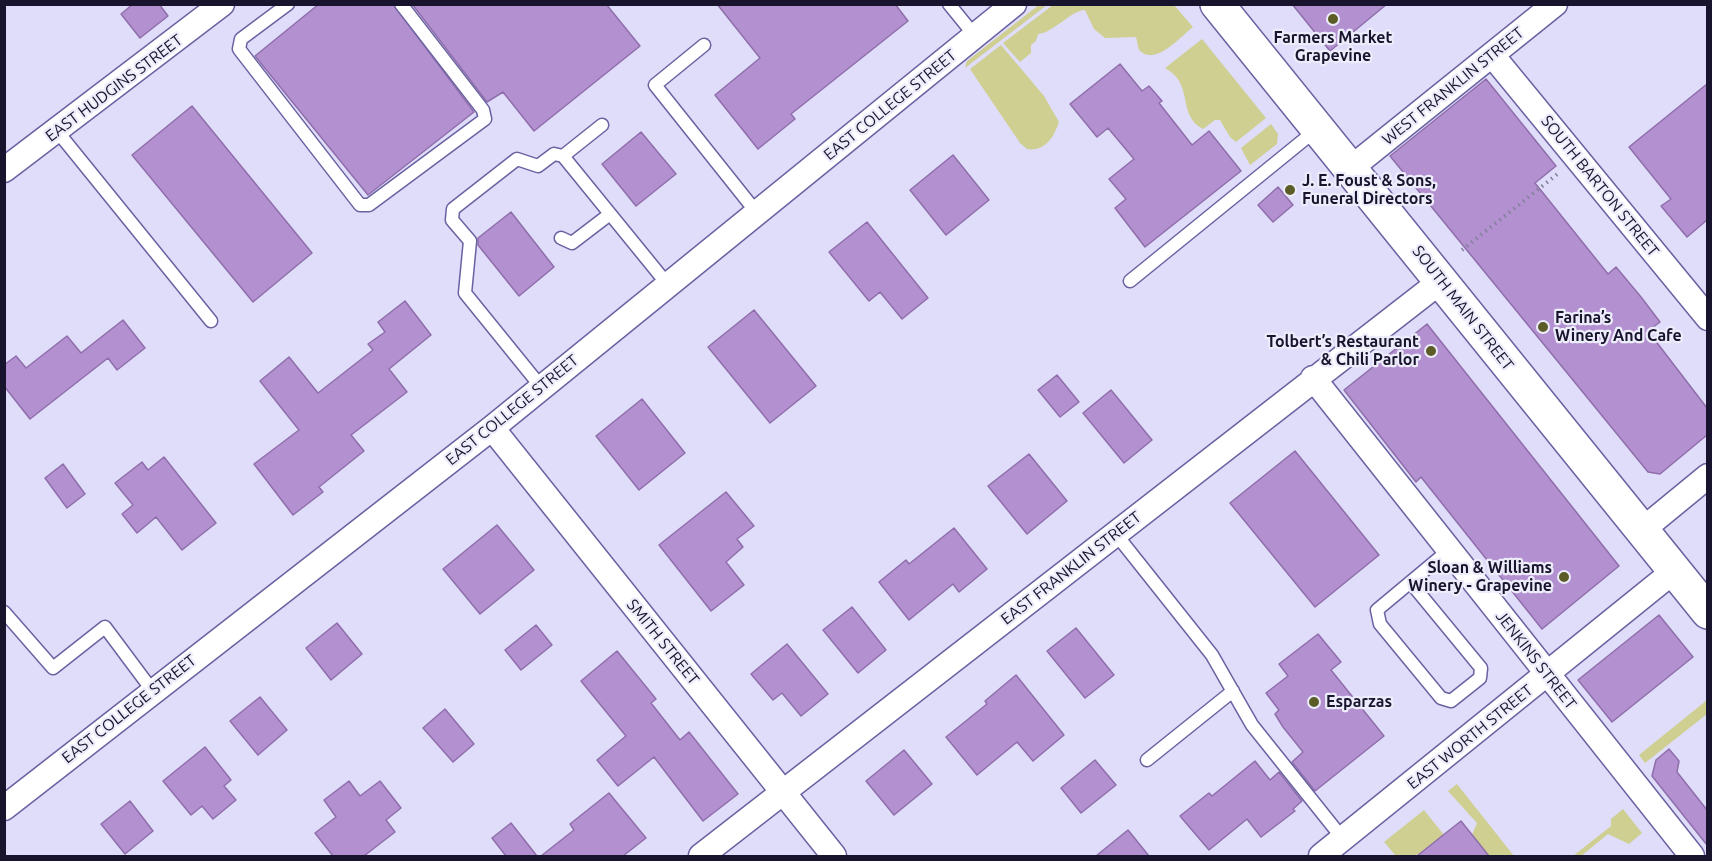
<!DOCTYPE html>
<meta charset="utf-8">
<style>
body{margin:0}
#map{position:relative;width:1712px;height:861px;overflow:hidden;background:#dfddfa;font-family:Ubuntu,sans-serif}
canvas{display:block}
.frame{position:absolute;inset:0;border:6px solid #18142d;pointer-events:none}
</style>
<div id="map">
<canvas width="1712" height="861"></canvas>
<div class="frame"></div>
</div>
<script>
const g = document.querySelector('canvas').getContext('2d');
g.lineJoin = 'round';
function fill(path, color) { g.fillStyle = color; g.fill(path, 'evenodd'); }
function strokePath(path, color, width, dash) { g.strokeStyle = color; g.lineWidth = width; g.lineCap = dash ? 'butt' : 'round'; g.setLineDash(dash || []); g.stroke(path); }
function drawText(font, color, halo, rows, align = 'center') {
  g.font = font + ' Ubuntu,sans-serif'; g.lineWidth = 4.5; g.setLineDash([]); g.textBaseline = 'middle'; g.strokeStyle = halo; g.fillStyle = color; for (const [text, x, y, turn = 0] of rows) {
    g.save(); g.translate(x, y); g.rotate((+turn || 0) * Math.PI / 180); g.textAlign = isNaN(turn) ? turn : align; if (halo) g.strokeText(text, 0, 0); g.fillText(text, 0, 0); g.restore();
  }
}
fill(new Path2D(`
 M 1040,4 L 1047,5 L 965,68 L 967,61 Z
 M 1053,5 L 1174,5 L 1193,27 C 1180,37 1155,67 1139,50 L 1136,37 L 1105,38 L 1094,29 L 1085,10 C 1072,10 1053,33 1038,34 L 1036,41 L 1031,45 L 1031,53 L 1020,62 L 1003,43 Z
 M 1202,39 L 1266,118 L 1236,142 L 1230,137 L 1220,120 L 1215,120 L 1203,129 C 1176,115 1195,84 1165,68 Z
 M 1001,45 L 1044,96 L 1059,122 C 1054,137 1045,152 1027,149 L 1020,143 L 970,69 Z
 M 1271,124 L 1278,134 L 1277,144 L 1250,165 L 1241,148 Z
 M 1707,700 L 1707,714 L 1645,763 L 1639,755 Z
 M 1457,784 L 1514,856 L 1478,856 L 1484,851 L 1472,835 L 1477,823 L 1448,791 Z
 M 1623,809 L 1642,833 L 1629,844 L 1608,834 L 1581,856 L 1573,856 L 1611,826 L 1611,819 Z
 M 1424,810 L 1444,835 L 1427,849 L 1433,856 L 1419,856 L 1417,854 L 1413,856 L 1396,856 L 1384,842 Z`), '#cecf91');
const building = new Path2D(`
 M 133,4 L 159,4 L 168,16 L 140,38 L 121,14 Z
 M 319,4 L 393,4 L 474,112 L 368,195 L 255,56 Z
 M 412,4 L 606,4 L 640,46 L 534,131 L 503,92 L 487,102 Z
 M 717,4 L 895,4 L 908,21 L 791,114 L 795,119 L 758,149 L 715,95 L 760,58 Z
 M 1292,4 L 1387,4 L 1330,51 Z
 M 1120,64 L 1142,91 L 1149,86 L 1162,101 L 1159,103 L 1192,145 L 1209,131 L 1241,171 L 1145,247 L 1115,208 L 1126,199 L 1109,179 L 1134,159 L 1108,128 L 1097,137 L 1070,104 Z
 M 1486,79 L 1556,166 L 1535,183 L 1608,274 L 1616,267 L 1641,297 L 1660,322 L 1648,331 L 1707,408 L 1707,435 L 1660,474 L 1648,472 L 1390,156 Z
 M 1707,84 L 1707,220 L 1687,237 L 1661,206 L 1671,199 L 1629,147 Z
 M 192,106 L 312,253 L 253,302 L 132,155 Z
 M 641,132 L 676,174 L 636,206 L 602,164 Z
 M 953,155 L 989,200 L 946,235 L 910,190 Z
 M 1278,187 L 1293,205 L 1273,222 L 1258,205 Z
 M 511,212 L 554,267 L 519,296 L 478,245 L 478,238 Z
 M 867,222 L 928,298 L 902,319 L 880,292 L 869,301 L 829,252 Z
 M 405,301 L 431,335 L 389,369 L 407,392 L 351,435 L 364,451 L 319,487 L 323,492 L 293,515 L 254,464 L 299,430 L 260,381 L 289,357 L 318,393 L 373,350 L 368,344 L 385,332 L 378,322 Z
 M 754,310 L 816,386 L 770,423 L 708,347 Z
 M 123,320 L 145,348 L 117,370 L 108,358 L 30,419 L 4,386 L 4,365 L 16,356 L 26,368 L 67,336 L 81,353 Z
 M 1427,324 L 1619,566 L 1542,629 L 1421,477 L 1416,482 L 1344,390 Z
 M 1057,375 L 1079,402 L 1060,417 L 1038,390 Z
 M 1111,390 L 1152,440 L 1124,463 L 1083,413 Z
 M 642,399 L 685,453 L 639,490 L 596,436 Z
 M 1295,451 L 1379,555 L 1315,607 L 1230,503 Z
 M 1029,454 L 1067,501 L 1027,534 L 988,486 Z
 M 164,457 L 216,523 L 182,550 L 156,517 L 137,533 L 122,514 L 133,505 L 115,483 L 142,462 L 148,470 Z
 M 63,464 L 85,494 L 67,508 L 45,478 Z
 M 726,492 L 754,526 L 737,539 L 743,547 L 726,562 L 744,585 L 711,611 L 659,545 Z
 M 497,525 L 534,570 L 480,614 L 443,569 Z
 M 954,528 L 987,569 L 959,592 L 953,584 L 909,620 L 879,582 L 906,560 L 909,564 Z
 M 852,607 L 886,650 L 858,673 L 823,630 Z
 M 1659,615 L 1693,657 L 1612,722 L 1578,680 Z
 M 337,623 L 362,654 L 331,680 L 306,648 Z
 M 536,625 L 552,645 L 521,670 L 505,650 Z
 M 1076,628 L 1114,675 L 1085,698 L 1047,651 Z
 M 1318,634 L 1341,662 L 1331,670 L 1384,736 L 1315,791 L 1292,762 L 1303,752 L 1283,727 L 1275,714 L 1279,710 L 1266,693 L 1288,676 L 1279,664 Z
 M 787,644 L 828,694 L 801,716 L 782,693 L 773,700 L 751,674 Z
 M 617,651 L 656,699 L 651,703 L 680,740 L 689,732 L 738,794 L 703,821 L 654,757 L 618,786 L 597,760 L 626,736 L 581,681 Z
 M 1016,675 L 1064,735 L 1033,761 L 1017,742 L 977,775 L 946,737 L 987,704 L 985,701 Z
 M 260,697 L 287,730 L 258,755 L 230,721 Z
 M 445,709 L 474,744 L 453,762 L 423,728 Z
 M 205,747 L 231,780 L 224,786 L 236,800 L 213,819 L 202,806 L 191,815 L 163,781 Z
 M 1669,749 L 1679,761 L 1677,772 L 1707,810 L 1707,845 L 1652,776 L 1656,760 Z
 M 904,750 L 932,784 L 894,815 L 866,781 Z
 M 1095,760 L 1116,785 L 1081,813 L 1061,788 Z
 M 1255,761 L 1270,780 L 1279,772 L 1302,801 L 1293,809 L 1295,811 L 1261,837 L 1247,819 L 1209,850 L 1180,816 L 1209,793 L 1212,796 Z
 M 349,781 L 360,796 L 380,781 L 401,808 L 386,820 L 395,832 L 364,856 L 333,856 L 315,833 L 336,817 L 324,800 Z
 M 609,793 L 646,838 L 623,856 L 541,856 L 574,830 L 570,824 Z
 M 130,801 L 153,831 L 125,854 L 101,824 Z
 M 1461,821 L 1489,856 L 1417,856 L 1447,832 Z
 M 511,823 L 537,856 L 506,856 L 492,838 Z
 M 1128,830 L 1149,856 L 1096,856 Z`);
fill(building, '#b391d0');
strokePath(building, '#8f6eab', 1.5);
const service = new Path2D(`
 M 288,4 L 241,39 L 239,49 L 360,205 L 369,205 L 485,119 L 483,110 L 401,4
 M 949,4 L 975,36
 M 704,45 L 655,85 L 757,213
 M 57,131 L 211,321
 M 563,156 L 602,125
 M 561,238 L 572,243 L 610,214
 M 1130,281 L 1316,130
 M 542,388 L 465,293 L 470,241 L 452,220 L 453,209 L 517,159 L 538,166 L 554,154 L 563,156 L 668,285
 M 1115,533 L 1212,655 L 1252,725 L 1343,839
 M 1411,583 L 1481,668 L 1480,678 L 1451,701 L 1441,698 L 1380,624 L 1377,610 L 1449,550
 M 4,612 L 53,668 L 105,627 L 152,690
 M 1147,760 L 1233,691`);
const minor = new Path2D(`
 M 1492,55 L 1708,318
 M 1351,168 L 1555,4
 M 4,170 L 222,4
 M 1313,378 L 1692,856
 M 492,428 L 834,856
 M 1641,531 L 1708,476
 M 4,808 L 492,428 L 1014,4
 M 701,856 L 1441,281
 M 1321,856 L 1674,571`);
const secondary = new Path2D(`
 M 1217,4 L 1708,612`);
strokePath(service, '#6a62a1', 15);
strokePath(minor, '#6a62a1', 27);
strokePath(secondary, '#6a62a1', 36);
strokePath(new Path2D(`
 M 1462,250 L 1560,172`), '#83809b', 4, [1.5, 4.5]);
strokePath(service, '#fff', 12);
strokePath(minor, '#fff', 24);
strokePath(secondary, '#fff', 33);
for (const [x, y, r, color] of [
 [1333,19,6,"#5c5c29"],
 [1290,190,6,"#5c5c29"],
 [1543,327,6,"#5c5c29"],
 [1431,351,6,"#5c5c29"],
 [1564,577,6,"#5c5c29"],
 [1314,702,6,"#5c5c29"]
]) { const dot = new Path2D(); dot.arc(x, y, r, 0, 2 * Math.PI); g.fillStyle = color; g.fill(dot); strokePath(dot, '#edecfb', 2); }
drawText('bold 16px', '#18142d', '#edecfb', [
 ["Farmers Market",1333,38,"center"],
 ["Grapevine",1333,56,"center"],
 ["J. E. Foust & Sons,",1302,181],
 ["Funeral Directors",1302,199],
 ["Farina’s",1555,318],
 ["Winery And Cafe",1555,336],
 ["Tolbert’s Restaurant",1419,342,"right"],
 ["& Chili Parlor",1419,360,"right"],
 ["Sloan & Williams",1552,568,"right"],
 ["Winery - Grapevine",1552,586,"right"],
 ["Esparzas",1326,702]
], 'left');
drawText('16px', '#18142d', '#edecfb', [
 ["WEST FRANKLIN STREET",1453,86,-39],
 ["EAST HUDGINS STREET",114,88,-37],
 ["EAST COLLEGE STREET",890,105,-39],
 ["SOUTH BARTON STREET",1600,186,51],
 ["SOUTH MAIN STREET",1463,308,52],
 ["EAST COLLEGE STREET",512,410,-39],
 ["EAST FRANKLIN STREET",1071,568,-38],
 ["SMITH STREET",663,642,51],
 ["JENKINS STREET",1536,660,52],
 ["EAST COLLEGE STREET",129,709,-38],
 ["EAST WORTH STREET",1470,737,-39]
]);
</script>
